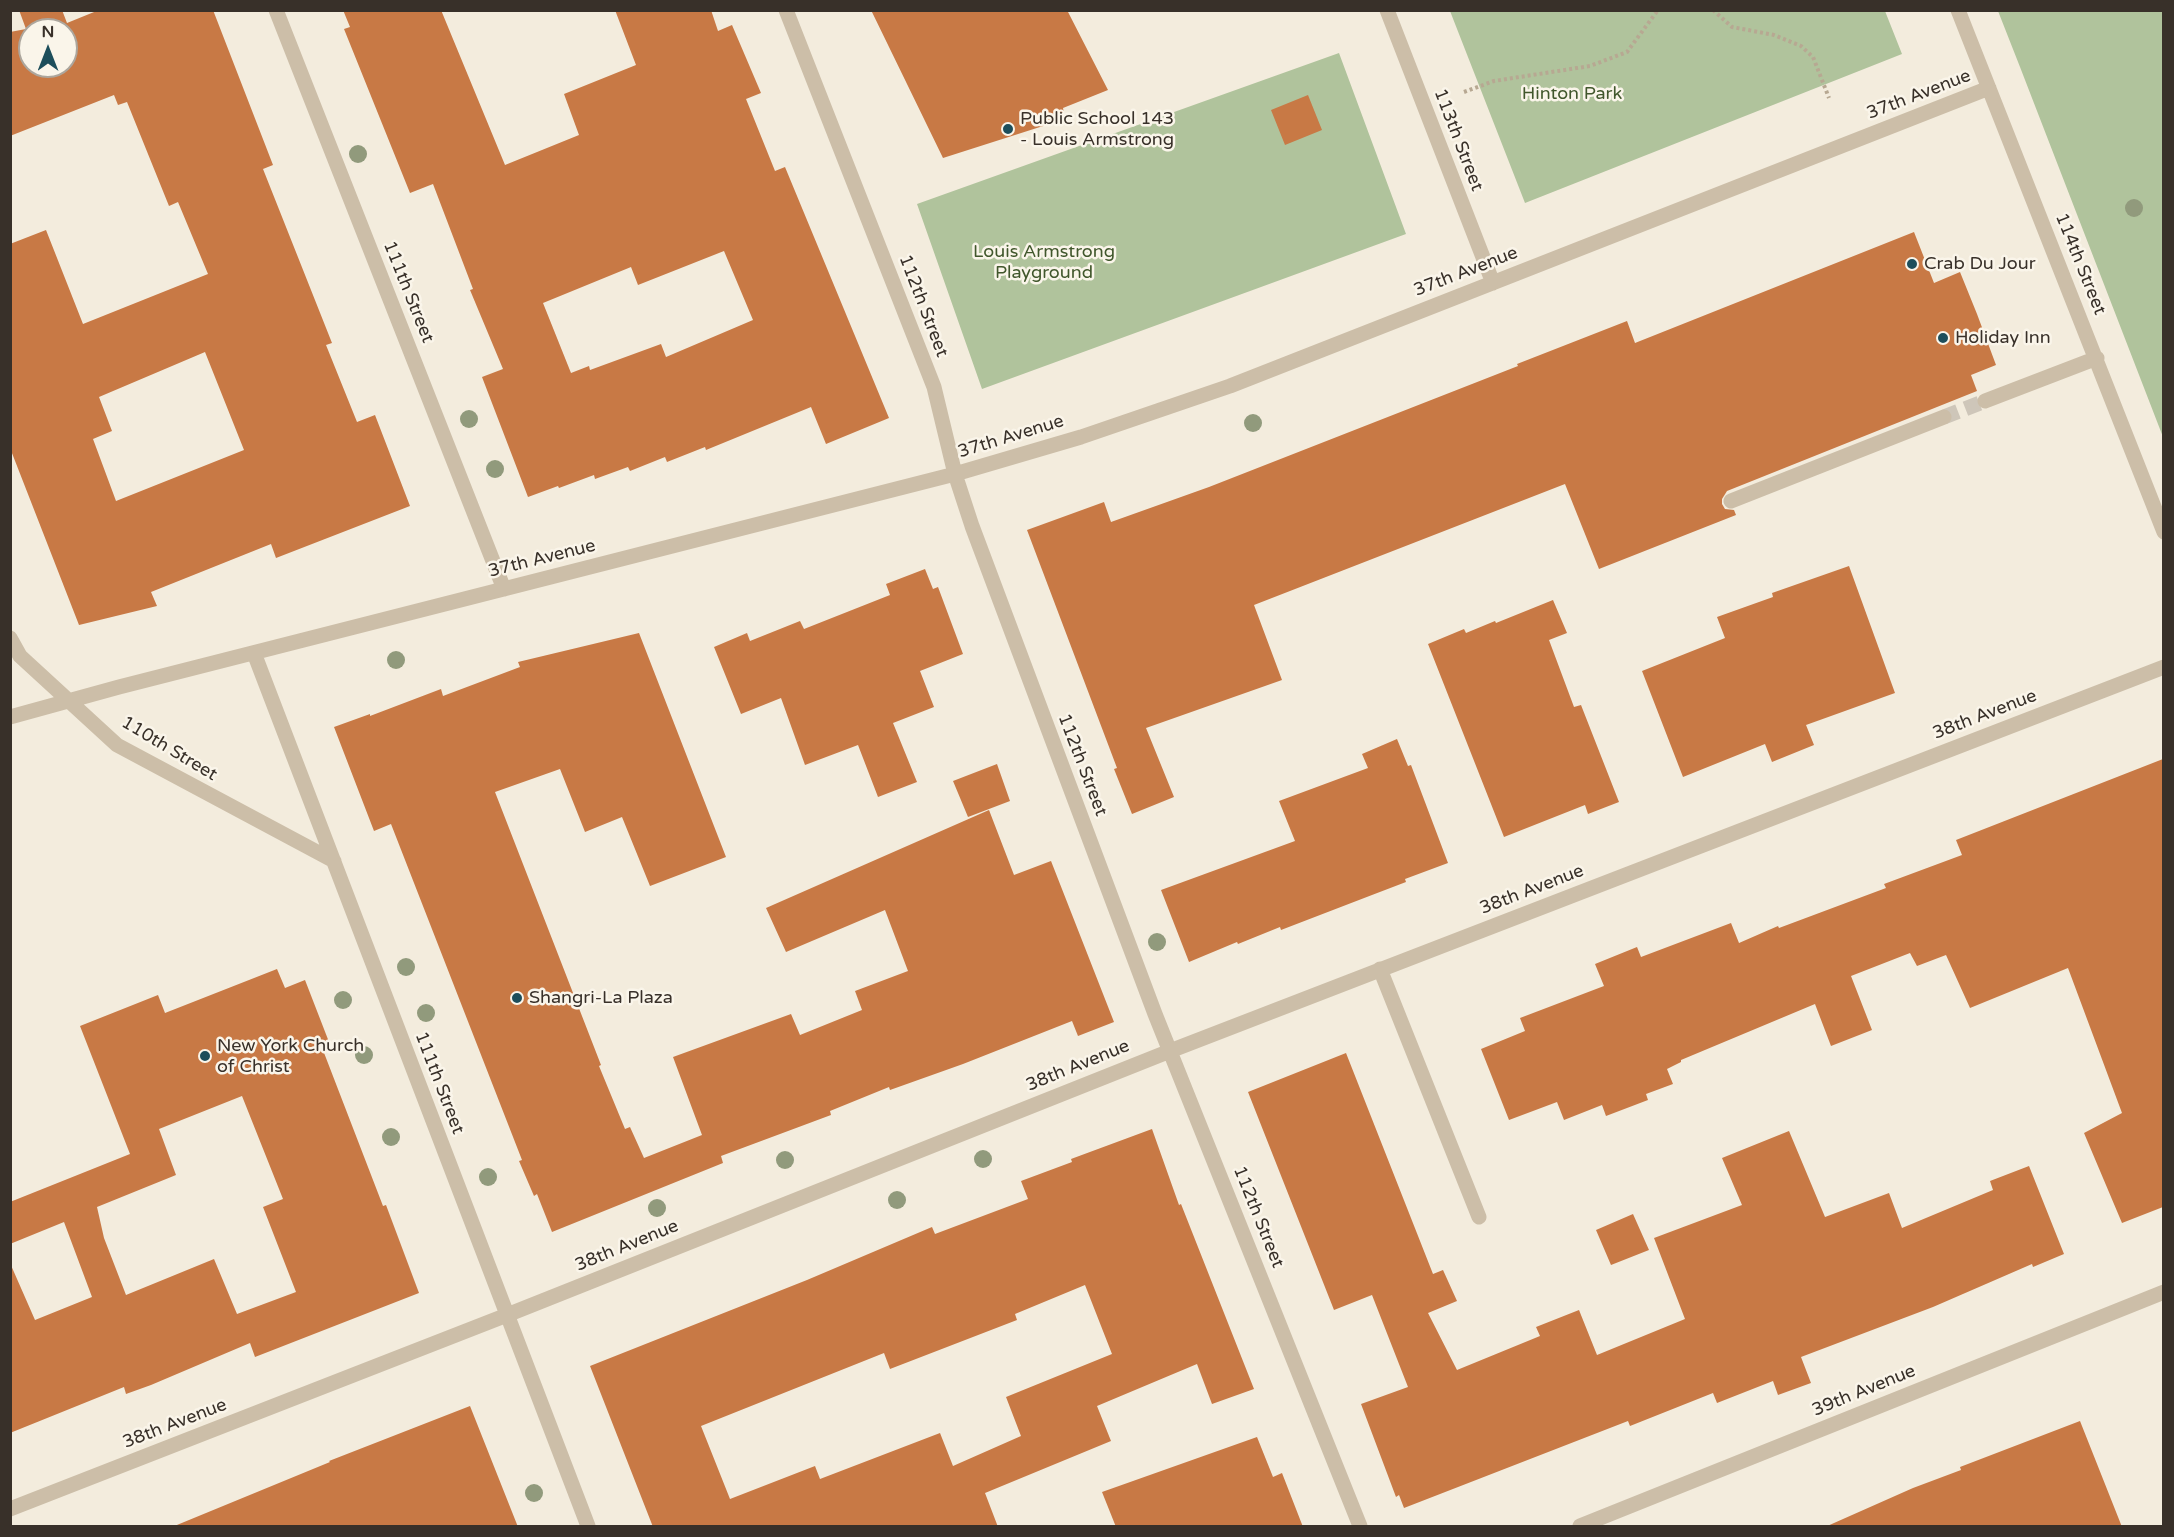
<!DOCTYPE html>
<style>
body{margin:0}
#map{position:relative;width:2174px;height:1537px;overflow:hidden;background:#f3ecdd;font-family:"Varela Round",sans-serif}
canvas{display:block}
.frame{position:absolute;inset:0;border:12px solid #383029;pointer-events:none}
.north{position:absolute;left:18px;top:18px;width:60px;height:60px;box-sizing:border-box;background:#faf5ea;border:2px solid #aca69d;border-radius:50%;rotate:0deg;font-size:16px;font-weight:700;line-height:24px;text-align:center;color:#383029}
.north::after{content:'';display:block;margin:auto;width:21px;height:27px;background:#1d4e5b;clip-path:polygon(50% 0,100% 100%,50% 72%,0 100%)}
</style>
<div id="map">
<canvas width="2174" height="1537"></canvas>
<div class="frame"></div>
<div class="north">N</div>
</div>
<script>
const g = document.querySelector('canvas').getContext('2d');
g.lineJoin = 'round';
function fill(path, color) { g.fillStyle = color; g.fill(path, 'evenodd'); }
function strokePath(path, color, width, dash) { g.strokeStyle = color; g.lineWidth = width; g.lineCap = dash ? 'butt' : 'round'; g.setLineDash(dash || []); g.stroke(path); }
function drawText(font, color, halo, rows, align = 'center') {
  g.font = font + ' "Varela Round",sans-serif'; g.lineWidth = 5; g.setLineDash([]); g.textBaseline = 'middle'; g.strokeStyle = halo; g.fillStyle = color; for (const [text, x, y, turn = 0] of rows) {
    g.save(); g.translate(x, y); g.rotate((+turn || 0) * Math.PI / 180); g.textAlign = isNaN(turn) ? turn : align; if (halo) g.strokeText(text, 0, 0); g.fillText(text, 0, 0); g.restore();
  }
}
fill(new Path2D(`
 M 1450,11 L 1885,11 L 1902,54 L 1525,203 Z
 M 1998,11 L 2163,11 L 2163,437 L 2020,67 Z
 M 1339,53 L 1406,234 L 982,389 L 917,204 Z`), '#b0c39c');
fill(new Path2D(`
 M 19,10 L 62,10 L 67,23 L 99,10 L 213,10 L 273,165 L 263,169 L 332,343 L 326,345 L 357,422 L 375,415 L 410,506 L 276,558 L 271,544 L 151,592 L 157,606 L 79,625 L 10,448 L 10,244 L 46,230 L 83,324 L 208,274 L 178,202 L 169,206 L 127,102 L 118,105 L 114,95 L 10,136 L 10,32 L 26,29 ZM 30,30 L 66,30 L 66,66 L 30,66 ZM 205,352 L 244,450 L 116,501 L 93,439 L 112,431 L 99,397 Z
 M 343,10 L 441,10 L 505,165 L 579,135 L 564,94 L 636,65 L 615,10 L 711,10 L 718,31 L 732,25 L 761,93 L 746,99 L 775,171 L 785,167 L 889,418 L 826,444 L 811,407 L 706,450 L 705,447 L 667,462 L 665,457 L 630,471 L 628,467 L 595,479 L 594,475 L 559,488 L 558,486 L 528,497 L 482,377 L 503,369 L 470,290 L 473,289 L 433,184 L 410,193 L 344,29 L 350,27 ZM 724,251 L 753,320 L 666,357 L 661,344 L 590,370 L 589,366 L 571,373 L 543,303 L 631,267 L 638,285 Z
 M 871,10 L 1067,10 L 1108,90 L 1063,108 L 1065,119 L 943,158 Z
 M 1308,95 L 1322,130 L 1285,145 L 1271,110 Z
 M 1914,232 L 1934,283 L 1960,272 L 1977,314 L 1996,365 L 1971,375 L 1977,391 L 1727,491 L 1722,499 L 1722,504 L 1725,509 L 1734,510 L 1736,515 L 1599,569 L 1565,484 L 1254,605 L 1282,680 L 1146,728 L 1174,797 L 1132,814 L 1114,769 L 1117,768 L 1027,530 L 1104,502 L 1111,522 L 1209,487 L 1518,366 L 1517,364 L 1627,321 L 1635,343 Z
 M 1849,566 L 1895,693 L 1806,725 L 1814,745 L 1772,762 L 1765,744 L 1683,777 L 1642,671 L 1725,638 L 1717,617 L 1773,597 L 1772,593 Z
 M 925,569 L 933,589 L 938,587 L 963,654 L 920,671 L 934,707 L 893,723 L 917,782 L 878,797 L 858,745 L 805,765 L 781,698 L 741,714 L 714,647 L 747,633 L 750,641 L 800,621 L 804,629 L 890,595 L 886,584 Z
 M 1553,600 L 1567,633 L 1549,640 L 1574,707 L 1581,705 L 1619,802 L 1588,814 L 1585,805 L 1504,837 L 1428,644 L 1464,629 L 1466,633 L 1495,621 L 1496,623 Z
 M 639,633 L 726,857 L 650,886 L 622,817 L 585,832 L 560,769 L 495,792 L 601,1065 L 599,1066 L 625,1129 L 630,1127 L 644,1158 L 702,1135 L 673,1057 L 791,1014 L 800,1035 L 862,1010 L 855,991 L 908,971 L 885,910 L 786,952 L 766,908 L 989,810 L 1014,875 L 1051,861 L 1114,1022 L 1078,1036 L 1072,1021 L 963,1064 L 890,1090 L 889,1087 L 830,1111 L 831,1115 L 721,1156 L 723,1163 L 552,1232 L 537,1194 L 534,1196 L 519,1161 L 522,1160 L 391,824 L 374,831 L 334,727 L 370,714 L 370,716 L 441,689 L 443,696 L 520,667 L 518,662 Z
 M 1397,739 L 1408,766 L 1411,765 L 1448,863 L 1405,879 L 1406,882 L 1372,895 L 1281,930 L 1280,927 L 1238,944 L 1237,942 L 1189,962 L 1161,890 L 1295,841 L 1279,801 L 1368,768 L 1362,754 Z
 M 2163,759 L 2163,1207 L 2122,1223 L 2084,1133 L 2122,1113 L 2068,968 L 1970,1008 L 1946,955 L 1917,966 L 1910,953 L 1851,976 L 1872,1030 L 1831,1046 L 1815,1004 L 1681,1060 L 1681,1062 L 1667,1069 L 1673,1084 L 1646,1094 L 1648,1100 L 1606,1116 L 1602,1105 L 1564,1120 L 1557,1102 L 1509,1120 L 1481,1049 L 1525,1031 L 1520,1018 L 1604,986 L 1595,964 L 1637,947 L 1641,957 L 1731,923 L 1739,943 L 1778,926 L 1779,928 L 1886,888 L 1884,884 L 1962,855 L 1956,840 Z
 M 997,764 L 1010,801 L 968,817 L 953,781 Z
 M 277,969 L 285,988 L 305,980 L 329,1042 L 321,1045 L 383,1206 L 386,1205 L 419,1293 L 255,1357 L 250,1343 L 151,1385 L 126,1394 L 124,1387 L 10,1433 L 10,1263 L 35,1320 L 92,1297 L 64,1222 L 10,1244 L 10,1202 L 130,1154 L 80,1026 L 158,995 L 165,1013 ZM 242,1096 L 283,1199 L 263,1207 L 296,1292 L 237,1314 L 214,1259 L 126,1295 L 104,1238 L 97,1207 L 176,1175 L 159,1129 Z
 M 1346,1053 L 1433,1274 L 1443,1270 L 1457,1301 L 1428,1313 L 1457,1370 L 1540,1336 L 1536,1327 L 1579,1310 L 1597,1355 L 1685,1319 L 1654,1238 L 1742,1205 L 1722,1158 L 1789,1131 L 1825,1217 L 1889,1193 L 1902,1228 L 1993,1190 L 1990,1181 L 2029,1166 L 2064,1254 L 2033,1267 L 2032,1264 L 1933,1307 L 1801,1357 L 1811,1383 L 1778,1395 L 1773,1381 L 1717,1403 L 1713,1393 L 1630,1426 L 1628,1421 L 1404,1508 L 1399,1495 L 1396,1497 L 1361,1404 L 1408,1387 L 1372,1295 L 1334,1310 L 1248,1092 Z
 M 1152,1129 L 1179,1205 L 1181,1204 L 1254,1389 L 1212,1404 L 1197,1364 L 1097,1406 L 1111,1441 L 985,1493 L 998,1527 L 653,1527 L 590,1366 L 807,1280 L 932,1227 L 935,1234 L 1028,1199 L 1021,1181 L 1072,1162 L 1071,1159 ZM 1085,1285 L 1112,1354 L 1006,1397 L 1021,1436 L 953,1466 L 940,1433 L 820,1479 L 815,1466 L 730,1499 L 701,1426 L 884,1353 L 890,1369 L 1017,1320 L 1015,1314 Z
 M 1633,1214 L 1649,1250 L 1611,1265 L 1596,1230 Z
 M 470,1406 L 518,1527 L 172,1527 L 330,1462 L 329,1461 Z
 M 2080,1421 L 2122,1527 L 1825,1527 L 1913,1488 L 1961,1470 L 1960,1467 Z
 M 1257,1437 L 1273,1477 L 1282,1473 L 1303,1527 L 1116,1527 L 1102,1492 Z`), '#c87945');
strokePath(new Path2D(`
 M 1944,417 L 1985,401`), '#cec6b9', 15, [15, 8]);
strokePath(new Path2D(`
 M 1713,10 L 1732,27 L 1774,35 L 1801,46 L 1813,57 L 1829,98
 M 1464,92 L 1494,81 L 1590,66 L 1627,52 L 1658,10`), '#b7a892', 4, [3, 3]);
strokePath(new Path2D(`
 M 276,10 L 504,589
 M 786,10 L 934,387 L 955,474 L 972,526 L 1155,1014 L 1360,1526
 M 1387,10 L 1493,283
 M 1958,10 L 2164,532
 M 1985,401 L 2097,358
 M 1731,501 L 1944,417
 M 10,638 L 20,656 L 117,745 L 334,861
 M 254,653 L 588,1526
 M 10,717 L 119,687 L 955,474 L 1081,437 L 1230,386 L 1989,88
 M 1380,969 L 1479,1217
 M 10,1509 L 507,1315 L 1170,1051 L 2164,667
 M 1580,1526 L 2164,1292`), '#ccbea8', 15);
g.fillStyle = '#919a7c';
for (const [x, y] of [
 [358,154],
 [2134,208],
 [469,419],
 [1253,423],
 [495,469],
 [396,660],
 [1157,942],
 [406,967],
 [343,1000],
 [426,1013],
 [364,1055],
 [391,1137],
 [983,1159],
 [785,1160],
 [488,1177],
 [897,1200],
 [657,1208],
 [534,1493]
]) { g.beginPath(); g.arc(x, y, 9, 0, 2 * Math.PI); g.fill(); }
for (const [x, y, r, color] of [
 [1008,129,6,"#1d4e5b"],
 [1912,264,6,"#1d4e5b"],
 [1943,338,6,"#1d4e5b"],
 [517,998,6,"#1d4e5b"],
 [205,1056,6,"#1d4e5b"]
]) { const dot = new Path2D(); dot.arc(x, y, r, 0, 2 * Math.PI); g.fillStyle = color; g.fill(dot); strokePath(dot, '#faf5ea', 2); }
drawText('18px', '#41572c', '#faf5ea', [
 ["Hinton Park",1572,94],
 ["Louis Armstrong",1044,252],
 ["Playground",1044,273]
]);
drawText('18px', '#383029', '#faf5ea', [
 ["37th Avenue",1919,95,-21],
 ["113th Street",1458,140,69],
 ["114th Street",2080,264,68],
 ["37th Avenue",1466,272,-21],
 ["111th Street",408,292,68],
 ["112th Street",923,306,69],
 ["37th Avenue",1011,437,-17],
 ["37th Avenue",542,559,-14],
 ["38th Avenue",1985,715,-21],
 ["110th Street",169,749,31],
 ["112th Street",1082,765,69],
 ["38th Avenue",1532,890,-21],
 ["38th Avenue",1078,1066,-22],
 ["111th Street",439,1083,69],
 ["112th Street",1258,1217,68],
 ["38th Avenue",627,1246,-22],
 ["39th Avenue",1864,1391,-22],
 ["38th Avenue",175,1424,-21]
]);
drawText('18px', '#383029', '#faf5ea', [
 ["Public School 143",1020,119],
 ["- Louis Armstrong",1020,140],
 ["Crab Du Jour",1924,264],
 ["Holiday Inn",1955,338],
 ["Shangri-La Plaza",529,998],
 ["New York Church",217,1046],
 ["of Christ",217,1067]
], 'left');
</script>
